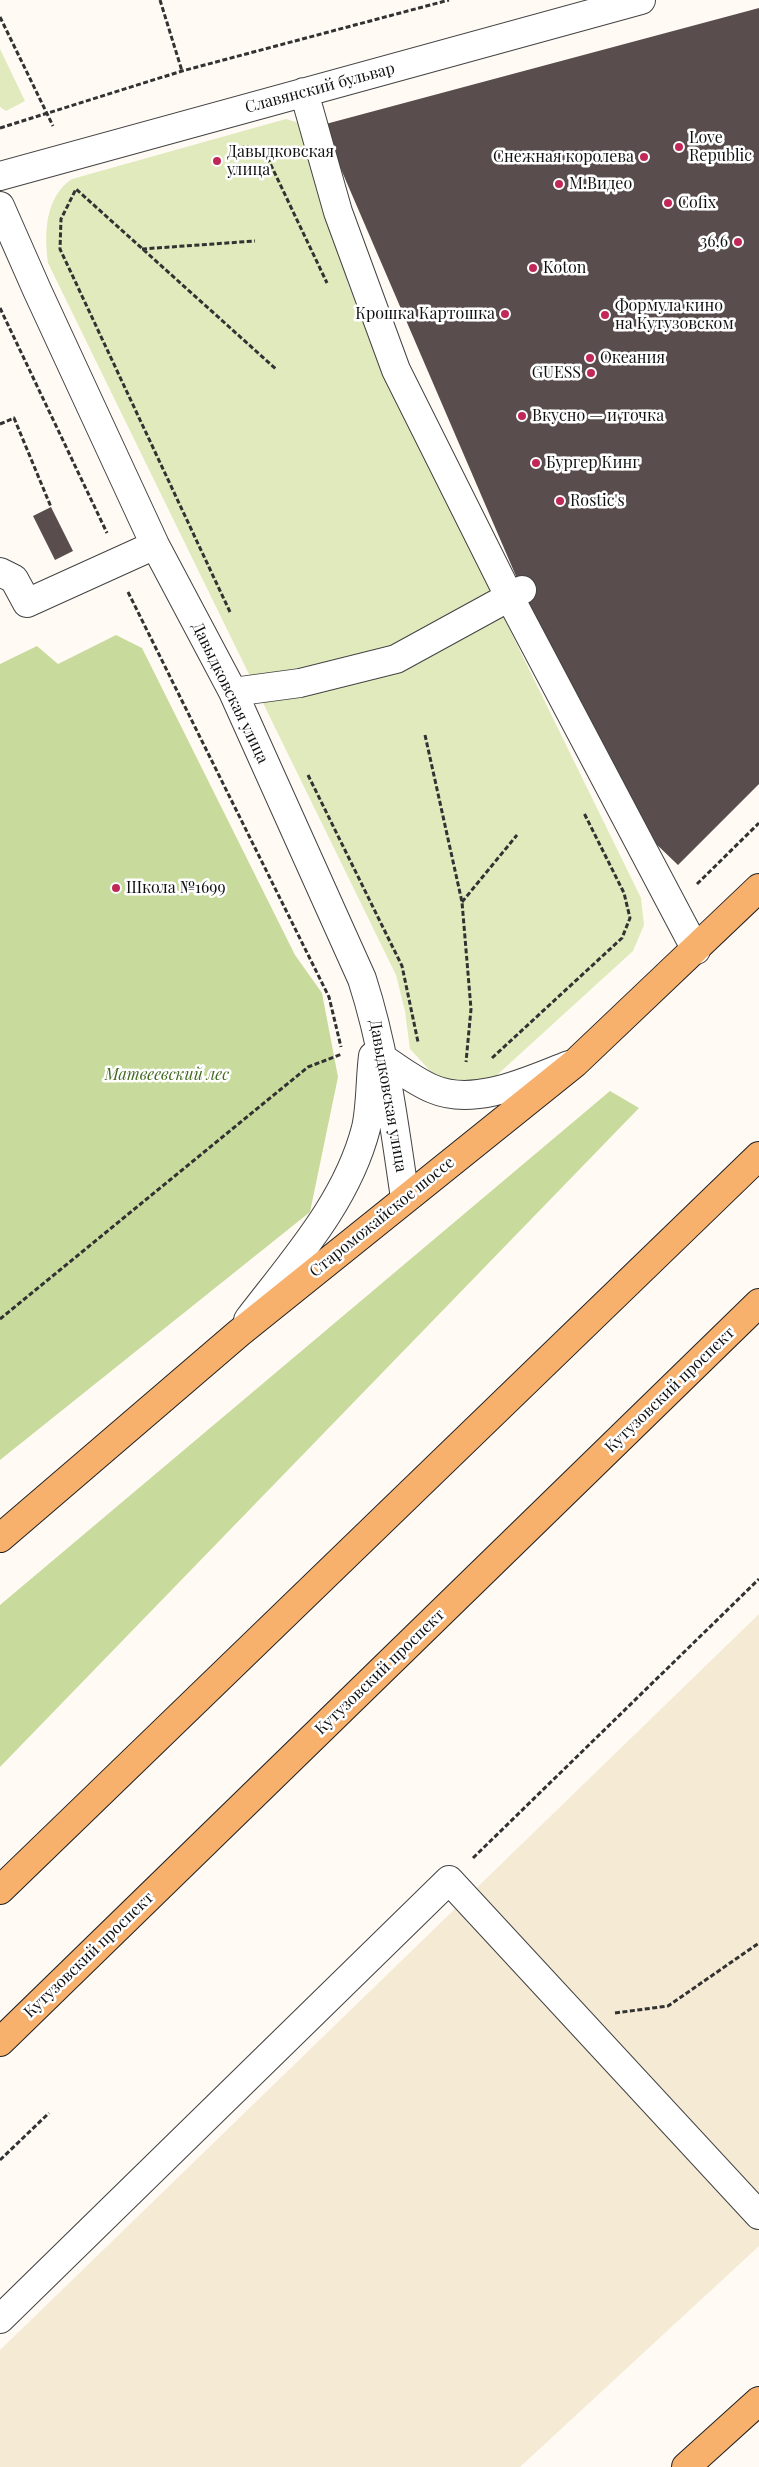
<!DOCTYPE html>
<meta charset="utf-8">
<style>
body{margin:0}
canvas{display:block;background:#fffaf4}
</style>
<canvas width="759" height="2467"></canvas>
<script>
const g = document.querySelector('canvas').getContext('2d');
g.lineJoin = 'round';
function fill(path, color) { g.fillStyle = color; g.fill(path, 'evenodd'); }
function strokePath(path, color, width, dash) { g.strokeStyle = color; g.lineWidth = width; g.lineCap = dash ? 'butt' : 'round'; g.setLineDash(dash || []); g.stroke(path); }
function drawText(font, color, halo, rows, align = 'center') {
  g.font = font + ' "Playfair Display",serif'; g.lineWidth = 5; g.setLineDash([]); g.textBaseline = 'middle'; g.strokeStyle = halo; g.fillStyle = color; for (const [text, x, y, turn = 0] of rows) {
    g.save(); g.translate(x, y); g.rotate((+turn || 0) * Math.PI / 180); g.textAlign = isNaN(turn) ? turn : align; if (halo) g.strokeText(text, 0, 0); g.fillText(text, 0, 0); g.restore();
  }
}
fill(new Path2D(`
 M 759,1614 L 759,2246 L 520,2467 L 0,2467 L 0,2350 Z`), '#f5ead4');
fill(new Path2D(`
 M 0,49 L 25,101 L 6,111 L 0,107 Z
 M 286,119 L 299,123 L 306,135 L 348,284 L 380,365 L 641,898 L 644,925 L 633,951 L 486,1085 L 461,1086 L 434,1075 L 410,1049 L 405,1011 L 396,975 L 48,263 C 44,233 45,197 72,179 Z`), '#e0eabd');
fill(new Path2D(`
 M 116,635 L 142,648 L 295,955 L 322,993 L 338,1077 L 310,1212 L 0,1460 L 0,664 L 37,646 L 58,664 Z
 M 610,1091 L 639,1108 L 0,1767 L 0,1605 Z`), '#c8db9c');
fill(new Path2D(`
 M 759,8 L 759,784 L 678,865 L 626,815 L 522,590 L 322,125 Z
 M 51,507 L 73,551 L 55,560 L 33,516 Z`), '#594e4d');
const minor = new Path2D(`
 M 304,92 L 338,212 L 396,370 L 509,596 L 696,950
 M 0,176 L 641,0
 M 0,206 L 37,290 L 155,545 L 233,692 L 362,979 C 385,1050 394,1124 405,1198
 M 0,572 L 14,579 L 27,603 L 155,545
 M 233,692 L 300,683 L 396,659 L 522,590
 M 384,1059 C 400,1070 416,1082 433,1089 C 475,1107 530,1080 569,1065
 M 248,1320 C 293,1261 347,1202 366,1128 C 371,1106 370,1079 373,1056
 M 0,2319 L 449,1880 L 759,2215`);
const major = new Path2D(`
 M 0,1538 L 239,1333 L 575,1063 L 759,888
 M 0,1890 L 759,1156
 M 0,2042 L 759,1303
 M 686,2467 L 759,2401`);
strokePath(minor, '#434343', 30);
strokePath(major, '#212121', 30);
strokePath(new Path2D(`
 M 160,0 L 182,71
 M 0,17 L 53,126
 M 0,128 L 182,71 L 449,0
 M 232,148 L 248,147 L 269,161 L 327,283
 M 142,249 L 255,241
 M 0,308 L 107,533
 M 0,424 L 14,418 L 51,507
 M 128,592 L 329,997 L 341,1047
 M 230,612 L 60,249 L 61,219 L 76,189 L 277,370
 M 425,735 L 462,902 L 471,1009 L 466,1062
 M 308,775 L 402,966 L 418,1042
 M 697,884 L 759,823
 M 462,902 L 517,835
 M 492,1058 L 622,938 L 630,918 L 624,893 L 584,813
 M 0,1319 L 308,1067 L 342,1054
 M 473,1858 L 759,1579
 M 615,2013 L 668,2006 L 759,1943
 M 0,2160 L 49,2113`), '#323232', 3, [5, 2.5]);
strokePath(minor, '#fff', 28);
strokePath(major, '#f7b16c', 28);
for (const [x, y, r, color] of [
 [679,147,5,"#c12857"],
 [644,157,5,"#c12857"],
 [217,161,5,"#c12857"],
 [559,184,5,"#c12857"],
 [668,203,5,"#c12857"],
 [738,242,5,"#c12857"],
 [533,268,5,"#c12857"],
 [505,314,5,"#c12857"],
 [605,315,5,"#c12857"],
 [590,358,5,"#c12857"],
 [591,373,5,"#c12857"],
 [522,416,5,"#c12857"],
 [536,463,5,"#c12857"],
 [560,501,5,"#c12857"],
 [116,888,5,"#c12857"]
]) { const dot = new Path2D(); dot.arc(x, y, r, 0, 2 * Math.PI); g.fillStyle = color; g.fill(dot); strokePath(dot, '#fff', 2); }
drawText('16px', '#101010', '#fff', [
 ["Славянский бульвар",320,88,-15],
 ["Давыдковская улица",230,693,64],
 ["Давыдковская улица",388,1096,80],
 ["Староможайское шоссе",382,1217,-39],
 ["Кутузовский проспект",670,1390,-44],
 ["Кутузовский проспект",380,1672,-44],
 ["Кутузовский проспект",89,1955,-44]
]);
drawText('16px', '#101010', '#fff', [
 ["Love",689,138],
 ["Republic",689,156],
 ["Давыдковская",227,152],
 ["улица",227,170],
 ["Снежная королева",634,157,"right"],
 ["М.Видео",569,184],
 ["Cofix",678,203],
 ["36,6",728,242,"right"],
 ["Koton",543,268],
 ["Формула кино",615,306],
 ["на Кутузовском",615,324],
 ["Крошка Картошка",495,314,"right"],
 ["Океания",600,358],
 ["GUESS",581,373,"right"],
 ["Вкусно — и точка",532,416],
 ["Бургер Кинг",546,463],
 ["Rostic's",570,501],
 ["Школа №1699",126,888]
], 'left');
drawText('italic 16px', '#426920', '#fff', [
 ["Матвеевский лес",167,1075]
]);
</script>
